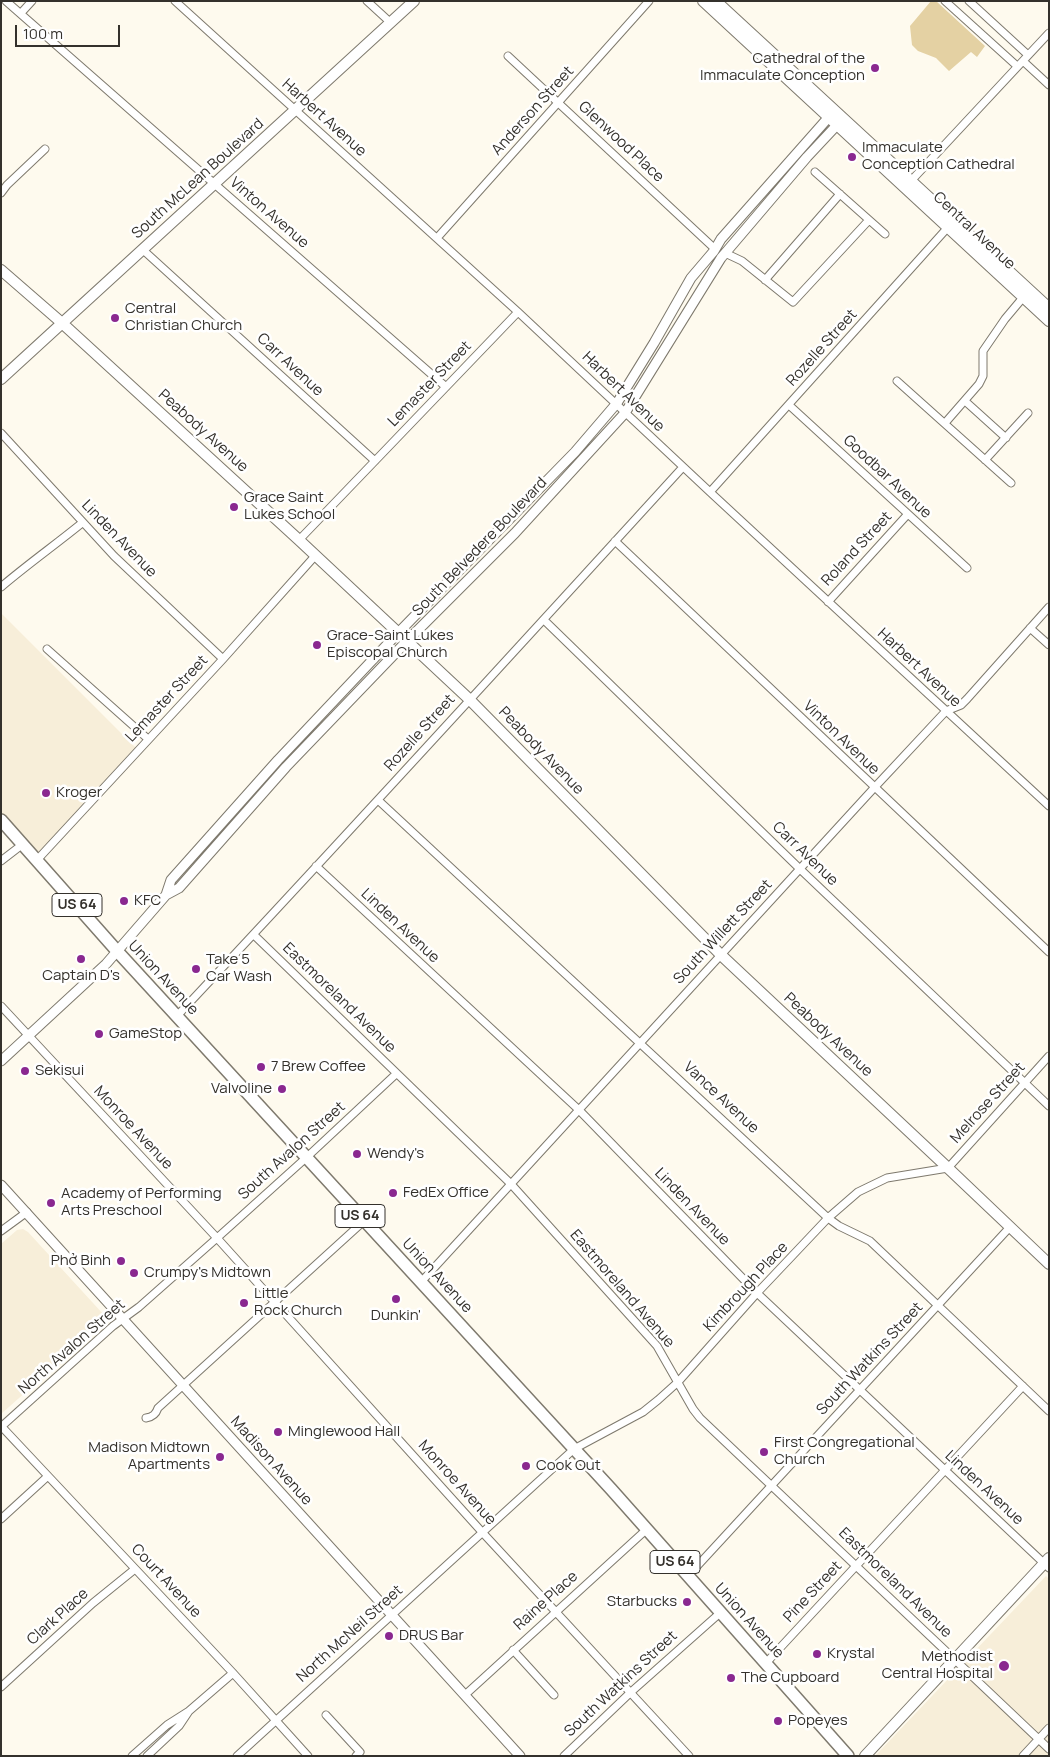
<!DOCTYPE html>
<meta charset="utf-8">
<style>
body{margin:0}
#map{position:relative;width:1050px;height:1757px;overflow:hidden;background:#fefaee;font-family:Manrope,sans-serif}
canvas{display:block}
.frame{position:absolute;inset:0;border:2px solid #34312c;pointer-events:none}
.scale{position:absolute;left:15px;top:25px;width:105px;height:22px;box-sizing:border-box;border:2px solid #34312c;border-top:0;padding-left:6px;font-size:15px;line-height:18px;white-space:nowrap;color:#34312c;-webkit-text-stroke:4px #fff;paint-order:stroke}
</style>
<div id="map">
<canvas width="1050" height="1757"></canvas>
<div class="frame"></div>
<div class="scale">100 m</div>
</div>
<script>
const g = document.querySelector('canvas').getContext('2d');
g.lineJoin = 'round';
function fill(path, color) { g.fillStyle = color; g.fill(path, 'evenodd'); }
function strokePath(path, color, width, dash) { g.strokeStyle = color; g.lineWidth = width; g.lineCap = dash ? 'butt' : 'round'; g.setLineDash(dash || []); g.stroke(path); }
function drawText(font, color, halo, rows, align = 'center') {
  g.font = font + ' Manrope,sans-serif'; g.lineWidth = 5; g.setLineDash([]); g.textBaseline = 'middle'; g.strokeStyle = halo; g.fillStyle = color; for (const [text, x, y, turn = 0] of rows) {
    g.save(); g.translate(x, y); g.rotate((+turn || 0) * Math.PI / 180); g.textAlign = isNaN(turn) ? turn : align; if (halo) g.strokeText(text, 0, 0); g.fillText(text, 0, 0); g.restore();
  }
}
fill(new Path2D(`
 M 1,613 L 137,749 L 36,858 L 1,822 Z
 M 23,1229 L 28,1232 L 104,1315 L 45,1375 L 1,1414 L 1,1244 L 17,1230 Z
 M 1046,1576 L 1049,1579 L 1049,1756 L 875,1756 Z`), '#f7eed9');
fill(new Path2D(`
 M 931,1 L 936,1 L 985,46 L 977,57 L 971,52 L 949,71 L 936,58 L 918,51 L 912,45 L 910,26 Z`), '#e4d1a3');
const minor = new Path2D(`
 M 6,1 L 446,387
 M 175,1 L 518,312 L 710,492 L 1049,806
 M 367,1 L 391,23
 M 945,1 L 1017,66
 M 969,1 L 1028,55
 M 21,13 L 32,1
 M 508,56 L 715,249
 M 1023,61 L 1049,85
 M 815,172 L 885,234
 M 909,183 L 1049,33
 M 1,193 L 7,185 L 45,149
 M 437,238 L 649,1
 M 142,249 L 375,461
 M 725,253 L 742,261 L 793,302 L 869,220
 M 765,280 L 840,194
 M 897,381 L 1011,483
 M 965,401 L 1006,438
 M 789,405 L 967,568
 M 945,423 L 979,384 L 983,376 L 983,351 L 1005,319 L 1026,294
 M 1,433 L 114,556 L 223,659
 M 985,460 L 1028,413
 M 710,492 L 950,225
 M 299,540 L 518,312
 M 615,541 L 1049,952
 M 1,587 C 28,564 55,545 82,523
 M 828,602 L 907,515
 M 544,620 L 800,869 L 1049,1106
 M 1030,628 L 1049,645
 M 47,649 L 148,739
 M 378,800 L 828,1218 L 839,1226 L 870,1241 L 1049,1411
 M 37,860 L 223,659 L 315,556
 M 1,861 L 23,844
 M 316,866 L 579,1110 L 757,1293 L 1049,1568
 M 254,935 L 511,1184 L 657,1346 L 693,1409 L 700,1418 L 1049,1749
 M 1,1006 L 217,1238 L 482,1532 L 689,1756
 M 177,1016 C 347,835 515,651 683,467
 M 1,1231 L 27,1212
 M 422,1281 L 874,788 L 946,711 L 961,705 L 967,699 L 1049,607
 M 146,1418 C 153,1417 156,1414 158,1408 L 364,1221
 M 1,1427 L 113,1326 L 139,1307 L 217,1238 L 307,1157 L 396,1074
 M 2,1427 L 233,1673 L 308,1756
 M 1,1519 L 48,1476
 M 688,1576 L 1010,1227
 M 513,1650 L 554,1695
 M 766,1663 L 1023,1386
 M 1,1687 L 93,1603 L 135,1569
 M 466,1694 L 647,1529
 M 189,1711 L 233,1673
 M 326,1715 L 360,1752 L 356,1756
 M 132,1756 L 167,1725 L 189,1711 L 179,1726 L 147,1756
 M 237,1756 L 574,1449 L 643,1412 L 658,1400 L 678,1382 L 757,1293 L 828,1218 L 858,1192 L 887,1178 L 948,1168 L 1049,1056
 M 564,1756 L 631,1692 L 720,1613
 M 1023,1756 L 1049,1728`);
const tertiary = new Path2D(`
 M 1,1061 L 106,964 L 166,895 L 171,880 L 278,760 L 398,633 L 575,452 L 617,403 L 654,343 L 691,278 L 714,251 L 721,239 L 828,118 L 837,113 L 837,125 L 807,157 L 721,258 L 625,413 L 515,533 L 407,641 L 286,767 L 179,888 L 166,895
 M 1,1185 L 520,1756`);
const secondary = new Path2D(`
 M 703,1 L 1049,321
 M 716,1 L 1049,308
 M 1,270 L 62,323 L 299,540 L 469,699 L 721,955 L 948,1168 L 1049,1264
 M 1,379 L 414,1
 M 865,1756 L 1049,1558`);
const primary = new Path2D(`
 M 1,820 L 117,951 L 611,1489 L 848,1756`);
strokePath(minor, '#7e796d', 9);
strokePath(tertiary, '#7e796d', 11);
strokePath(secondary, '#7e796d', 12);
strokePath(primary, '#7e796d', 14);
strokePath(minor, '#fff', 7);
strokePath(tertiary, '#fff', 9);
strokePath(secondary, '#fff', 10);
strokePath(primary, '#fff', 11);
for (const [x, y, r, color] of [
 [875,68,5,"#8a2890"],
 [852,157,5,"#8a2890"],
 [115,318,5,"#8a2890"],
 [234,507,5,"#8a2890"],
 [317,645,5,"#8a2890"],
 [46,793,5,"#8a2890"],
 [124,901,5,"#8a2890"],
 [81,959,5,"#8a2890"],
 [196,969,5,"#8a2890"],
 [99,1034,5,"#8a2890"],
 [261,1067,5,"#8a2890"],
 [25,1071,5,"#8a2890"],
 [282,1089,5,"#8a2890"],
 [357,1154,5,"#8a2890"],
 [393,1193,5,"#8a2890"],
 [51,1203,5,"#8a2890"],
 [121,1261,5,"#8a2890"],
 [134,1273,5,"#8a2890"],
 [396,1299,5,"#8a2890"],
 [244,1303,5,"#8a2890"],
 [278,1432,5,"#8a2890"],
 [764,1452,5,"#8a2890"],
 [220,1457,5,"#8a2890"],
 [526,1466,5,"#8a2890"],
 [687,1602,5,"#8a2890"],
 [389,1636,5,"#8a2890"],
 [817,1654,5,"#8a2890"],
 [1004,1666,6,"#8a2890"],
 [731,1678,5,"#8a2890"],
 [778,1721,5,"#8a2890"]
]) { const dot = new Path2D(); dot.arc(x, y, r, 0, 2 * Math.PI); g.fillStyle = color; g.fill(dot); strokePath(dot, '#fff', 2); }
for (const [x, y, w] of [
 [77,905,50],
 [360,1216,50],
 [675,1562,50]
]) { const box = new Path2D(); box.roundRect(x - w / 2, y - 11.5, w, 23, 4); g.fillStyle = '#fff'; g.fill(box); strokePath(box, '#34312c', 1); }
drawText('bold 14px', '#34312c', null, [
 ["US 64",77,905],
 ["US 64",360,1216],
 ["US 64",675,1562]
]);
drawText('15px', '#34312c', '#fff', [
 ["Cathedral of the",865,59,"right"],
 ["Immaculate Conception",865,76,"right"],
 ["Immaculate",862,148],
 ["Conception Cathedral",862,165],
 ["Central",125,309],
 ["Christian Church",125,326],
 ["Grace Saint",244,498],
 ["Lukes School",244,515],
 ["Grace-Saint Lukes",327,636],
 ["Episcopal Church",327,653],
 ["Kroger",56,793],
 ["KFC",134,901],
 ["Take 5",206,960],
 ["Car Wash",206,977],
 ["Captain D's",81,976,"center"],
 ["GameStop",109,1034],
 ["7 Brew Coffee",271,1067],
 ["Sekisui",35,1071],
 ["Valvoline",272,1089,"right"],
 ["Wendy's",367,1154],
 ["FedEx Office",403,1193],
 ["Academy of Performing",61,1194],
 ["Arts Preschool",61,1211],
 ["Phở Binh",111,1261,"right"],
 ["Crumpy's Midtown",144,1273],
 ["Little",254,1294],
 ["Rock Church",254,1311],
 ["Dunkin'",396,1316,"center"],
 ["Minglewood Hall",288,1432],
 ["First Congregational",774,1443],
 ["Church",774,1460],
 ["Madison Midtown",210,1448,"right"],
 ["Apartments",210,1465,"right"],
 ["Cook Out",536,1466],
 ["Starbucks",677,1602,"right"],
 ["DRUS Bar",399,1636],
 ["Krystal",827,1654],
 ["Methodist",993,1657,"right"],
 ["Central Hospital",993,1674,"right"],
 ["The Cupboard",741,1678],
 ["Popeyes",788,1721]
], 'left');
drawText('15px', '#34312c', '#fff', [
 ["Anderson Street",533,111,-48],
 ["Harbert Avenue",324,118,42],
 ["Glenwood Place",621,142,43],
 ["South McLean Boulevard",198,179,-42],
 ["Vinton Avenue",269,213,41],
 ["Central Avenue",974,231,43],
 ["Rozelle Street",822,348,-48],
 ["Carr Avenue",290,365,43],
 ["Lemaster Street",430,384,-46],
 ["Harbert Avenue",623,392,44],
 ["Peabody Avenue",203,431,42],
 ["Goodbar Avenue",887,477,43],
 ["Linden Avenue",119,539,46],
 ["South Belvedere Boulevard",480,547,-46],
 ["Roland Street",857,549,-47],
 ["Harbert Avenue",919,668,43],
 ["Lemaster Street",167,699,-47],
 ["Rozelle Street",420,733,-48],
 ["Vinton Avenue",841,738,44],
 ["Peabody Avenue",541,751,46],
 ["Carr Avenue",805,854,44],
 ["Linden Avenue",400,926,43],
 ["South Willett Street",723,932,-47],
 ["Union Avenue",163,978,47],
 ["Eastmoreland Avenue",339,998,44],
 ["Peabody Avenue",828,1035,43],
 ["Vance Avenue",721,1098,43],
 ["Melrose Street",988,1103,-48],
 ["Monroe Avenue",133,1128,47],
 ["South Avalon Street",292,1151,-42],
 ["Linden Avenue",692,1207,46],
 ["Union Avenue",437,1276,47],
 ["Kimbrough Place",746,1287,-47],
 ["Eastmoreland Avenue",622,1289,49],
 ["North Avalon Street",72,1347,-41],
 ["South Watkins Street",870,1359,-47],
 ["Madison Avenue",271,1461,48],
 ["Monroe Avenue",457,1483,48],
 ["Linden Avenue",984,1488,43],
 ["Court Avenue",166,1581,47],
 ["Eastmoreland Avenue",895,1583,44],
 ["Pine Street",813,1592,-47],
 ["Raine Place",546,1601,-42],
 ["Clark Place",58,1617,-42],
 ["Union Avenue",749,1621,48],
 ["North McNeil Street",350,1634,-42],
 ["South Watkins Street",621,1684,-43]
]);
</script>
